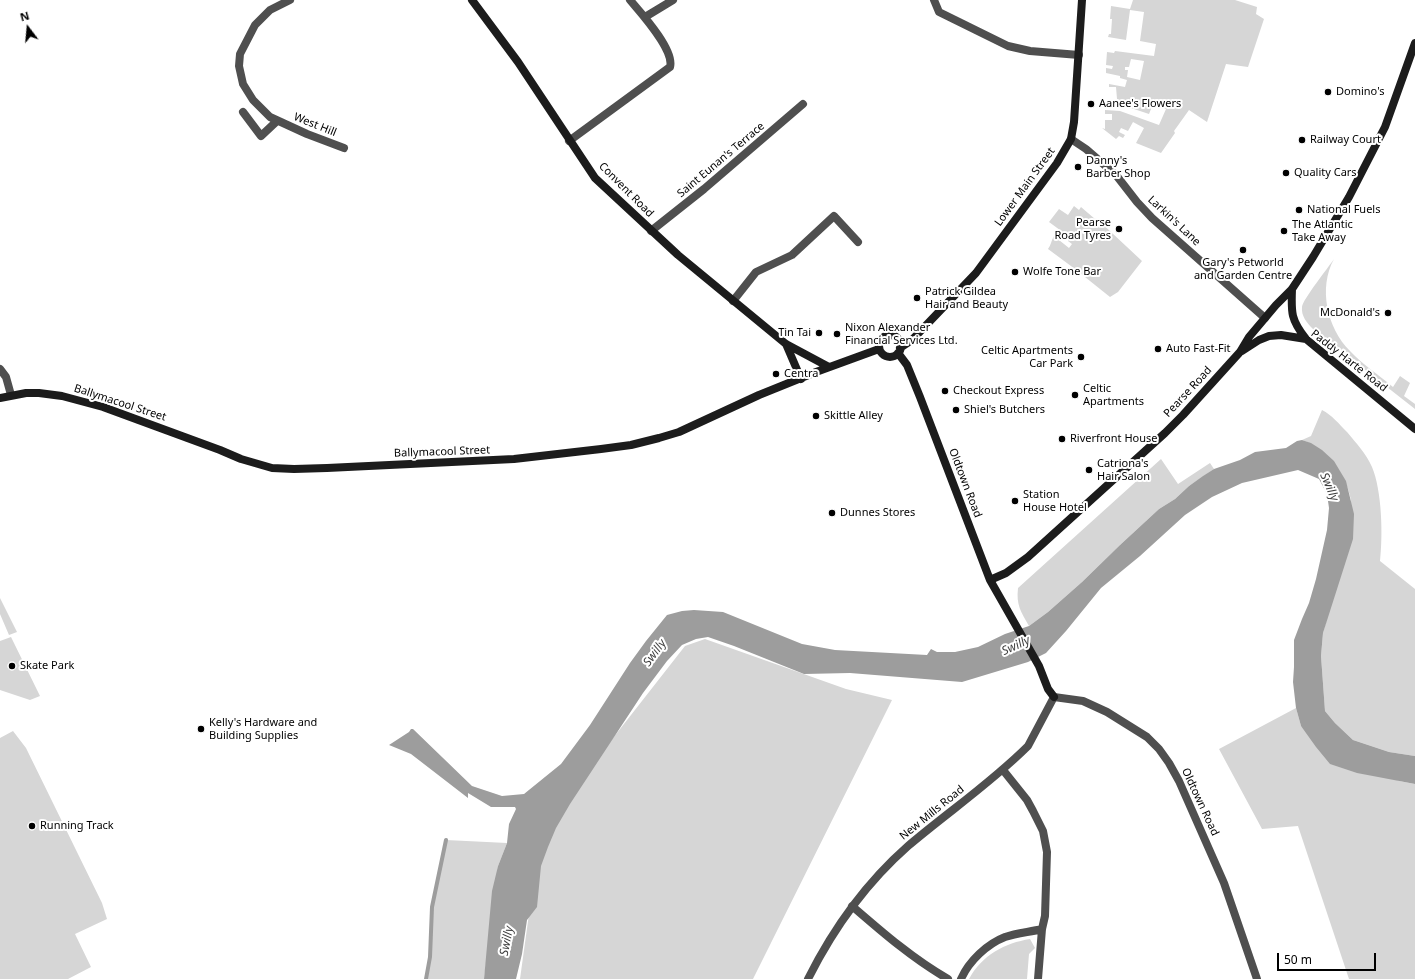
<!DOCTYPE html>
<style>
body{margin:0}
#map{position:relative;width:1415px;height:979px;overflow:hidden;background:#fff;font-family:"Noto Sans",sans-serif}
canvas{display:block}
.north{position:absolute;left:8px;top:8px;width:40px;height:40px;-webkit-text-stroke:3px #fff;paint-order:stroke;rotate:344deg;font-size:11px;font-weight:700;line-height:16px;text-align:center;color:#000}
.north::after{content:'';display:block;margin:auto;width:14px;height:18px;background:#000;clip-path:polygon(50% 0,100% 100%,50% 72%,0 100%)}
.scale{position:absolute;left:1277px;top:953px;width:99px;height:18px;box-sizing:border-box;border:2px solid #000;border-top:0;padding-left:5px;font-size:12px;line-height:14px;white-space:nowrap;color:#000;-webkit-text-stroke:3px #fff;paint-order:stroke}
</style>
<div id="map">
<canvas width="1415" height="979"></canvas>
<div class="north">N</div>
<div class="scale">50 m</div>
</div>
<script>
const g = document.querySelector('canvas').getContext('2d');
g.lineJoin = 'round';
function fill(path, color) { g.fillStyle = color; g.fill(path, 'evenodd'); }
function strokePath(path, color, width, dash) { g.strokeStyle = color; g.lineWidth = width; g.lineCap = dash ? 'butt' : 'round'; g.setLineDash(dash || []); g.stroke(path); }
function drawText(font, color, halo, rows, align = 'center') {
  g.font = font + ' "Noto Sans",sans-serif'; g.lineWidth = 4; g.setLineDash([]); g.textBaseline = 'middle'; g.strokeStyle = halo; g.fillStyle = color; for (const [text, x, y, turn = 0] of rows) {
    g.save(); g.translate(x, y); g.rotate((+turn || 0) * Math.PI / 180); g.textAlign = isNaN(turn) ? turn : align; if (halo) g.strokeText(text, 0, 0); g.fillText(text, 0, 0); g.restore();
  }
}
fill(new Path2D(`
 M 1133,0 L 1235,0 L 1257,7 L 1256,14 L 1264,19 L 1248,67 L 1226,64 L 1207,122 L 1189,110 L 1174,131 L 1175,133 L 1161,153 L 1136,143 L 1144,128 L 1133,122 L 1128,131 L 1121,128 L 1119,132 L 1125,135 L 1123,138 L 1119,136 L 1116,139 L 1102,128 L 1105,129 L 1105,120 L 1112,120 L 1112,114 L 1105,114 L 1105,110 L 1120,111 L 1159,125 L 1166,109 L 1153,104 L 1149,114 L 1122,105 L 1123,103 L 1119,102 L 1120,100 L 1117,99 L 1116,87 L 1109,87 L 1109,84 L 1125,87 L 1127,80 L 1120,78 L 1120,76 L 1106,73 L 1106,68 L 1112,69 L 1113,66 L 1106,65 L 1107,52 L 1114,53 L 1115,51 L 1154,56 L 1156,44 L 1140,41 L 1144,12 L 1130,10 L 1126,40 L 1108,37 L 1109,34 L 1111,34 L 1112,19 L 1110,19 L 1111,6 L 1130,9 ZM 1131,59 L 1144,61 L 1140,80 L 1127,77 L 1128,70 L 1125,70 L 1125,67 L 1129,67 Z
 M 1074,206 L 1079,210 L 1081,207 L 1095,219 L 1096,218 L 1142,261 L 1118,292 L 1110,297 L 1075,269 L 1048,249 C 1051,245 1051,241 1054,236 L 1069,248 L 1072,244 L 1068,241 L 1068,236 L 1049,222 L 1059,209 L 1068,215 Z
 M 1334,259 C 1318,288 1327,328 1350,351 C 1362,364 1379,375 1393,387 L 1400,376 L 1410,383 L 1404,396 L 1415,404 L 1415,409 L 1313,329 C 1307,323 1301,316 1302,307 C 1303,299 1328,268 1334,259 Z
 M 1322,410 C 1332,415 1339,424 1347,432 C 1356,443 1366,453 1372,467 C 1382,491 1383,535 1380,561 L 1415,589 L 1415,756 L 1389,752 L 1353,740 L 1335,723 L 1325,711 L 1321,656 L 1323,633 L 1332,600 L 1351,500 C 1346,474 1328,449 1302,440 L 1311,436 Z
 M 1161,459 L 1178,484 L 1210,463 L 1214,469 L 1189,486 L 1175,499 L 1159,509 L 1120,545 L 1082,582 L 1048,612 L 1029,626 C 1021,612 1016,605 1018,588 Z
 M 0,598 L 17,632 L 9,635 L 0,614 Z
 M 11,637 L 40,696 L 30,700 L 0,690 L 0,641 Z
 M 705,639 L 846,689 L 892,700 L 753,979 L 520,979 L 533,885 L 548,835 L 577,784 L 685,646 Z
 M 1296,708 L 1301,726 L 1399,781 L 1415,784 L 1415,979 L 1349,979 L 1298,826 L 1262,829 L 1219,749 Z
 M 13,731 L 26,748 L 102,903 L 107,919 L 75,934 L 91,967 L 68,979 L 0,979 L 0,738 Z
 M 446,840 L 507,843 L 498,866 L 484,979 L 426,979 L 430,957 L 432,907 Z
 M 1030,939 L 1035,948 L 1029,954 L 1027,979 L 969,979 C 982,955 1005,943 1030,939 Z`), '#d6d6d6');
fill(new Path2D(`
 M 1302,440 L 1311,443 L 1322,450 L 1334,461 L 1346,481 L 1354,514 L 1353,539 L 1323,633 L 1321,656 L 1325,711 L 1335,723 L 1353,740 L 1389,752 L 1415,756 L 1415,784 L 1357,773 L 1330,764 L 1316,747 L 1301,726 L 1296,708 L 1293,682 L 1294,667 L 1294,640 L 1302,619 L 1309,603 L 1316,579 L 1327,530 L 1329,508 L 1327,494 L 1319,479 L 1298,470 L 1242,483 L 1212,497 L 1185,515 L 1140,556 L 1101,588 L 1066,631 L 1046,653 L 1028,662 L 962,682 L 850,673 L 804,674 L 734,646 L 708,637 L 696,639 L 682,645 L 667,661 L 643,693 L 570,804 L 556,828 L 548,847 L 541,866 L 537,907 L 527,920 L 522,954 L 516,979 L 484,979 L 492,891 L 498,866 L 507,843 L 509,824 L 516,809 L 515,807 L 491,807 L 468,793 L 468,798 L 411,754 L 389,745 L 409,732 L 411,729 L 413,729 L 472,786 L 502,796 L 524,794 L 561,764 L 590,725 L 630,663 L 646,641 L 667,615 L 682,611 L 694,610 L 723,612 L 802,644 L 835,650 L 927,655 L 931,649 L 937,652 L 955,652 L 978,647 L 1005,634 L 1029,626 L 1048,612 L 1082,582 L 1120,545 L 1159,509 L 1175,499 L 1189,486 L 1203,476 L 1214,469 L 1240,460 L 1255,452 L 1286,448 L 1297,441 Z`), '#9d9d9d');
strokePath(new Path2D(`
 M 426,979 L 430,957 L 432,907 L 446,840`), '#9d9d9d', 4);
strokePath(new Path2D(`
 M 290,0 L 270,10 L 255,25 L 240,54 L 239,66 L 243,84 L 253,100 L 270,117 L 307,134 L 344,148
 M 934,0 L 939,12 L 1008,46 L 1030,51 L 1079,55
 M 645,17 L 673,0
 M 243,112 L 261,136 L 277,121
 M 1071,139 L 1086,149 L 1116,175 L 1137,202 L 1152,218 L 1265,318
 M 569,141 L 670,67 C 675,50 641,13 630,0
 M 651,231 L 704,189 L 803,104
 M 733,301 L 756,272 L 792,255 L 834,216 L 858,242
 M 0,369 L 6,377 L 11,395
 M 1003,770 L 1027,800 L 1033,811 L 1043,831 L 1047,852 L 1045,916 L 1042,929 L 1038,979
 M 852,906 C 882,932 913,959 948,979
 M 808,979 C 833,929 866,883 908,846 C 948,812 991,783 1028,746 L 1054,697 L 1083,701 L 1107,712 L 1147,737 L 1159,749 L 1169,763 L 1179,781 L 1224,883 L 1257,979
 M 961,979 C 969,961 987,944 1005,937 C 1017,933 1030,932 1042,929`), '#4f4f4f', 8);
strokePath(new Path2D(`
 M 472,0 L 518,62 L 595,178 L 678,255 L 786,344 L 829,367
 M 1292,289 C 1291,313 1291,320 1306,339
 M879 346a11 11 0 1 1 22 0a11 11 0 1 1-22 0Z
 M 786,344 L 801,379
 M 900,348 L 912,340 L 976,273 L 1057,163 L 1071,139 L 1074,122 L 1082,0
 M 1242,351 L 1259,340 L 1269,336 L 1281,335 L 1306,339 L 1415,429
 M 898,353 L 907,365 L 920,397 L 990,580 L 1039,666 L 1048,689 L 1054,697
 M 0,398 L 26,393 L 39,393 L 62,396 L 103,407 L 220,450 L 241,459 L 272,468 L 294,469 L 327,468 L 514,459 L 601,449 L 631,445 L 659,438 L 679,432 L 759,395 L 816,372 L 879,349
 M 990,580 L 1006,573 L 1028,557 L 1165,433 L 1183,415 L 1240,352 L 1249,337 L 1276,305 L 1292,289 L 1313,257 L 1349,197 L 1385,127 L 1415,43`), '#1c1c1c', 8);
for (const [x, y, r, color] of [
 [1328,92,4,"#000"],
 [1091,104,4,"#000"],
 [1302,140,4,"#000"],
 [1078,167,4,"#000"],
 [1286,173,4,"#000"],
 [1299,210,4,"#000"],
 [1119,229,4,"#000"],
 [1284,231,4,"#000"],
 [1243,250,4,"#000"],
 [1015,272,4,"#000"],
 [917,298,4,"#000"],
 [1388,313,4,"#000"],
 [819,333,4,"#000"],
 [837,334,4,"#000"],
 [1158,349,4,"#000"],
 [1081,357,4,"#000"],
 [776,374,4,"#000"],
 [945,391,4,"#000"],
 [1075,395,4,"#000"],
 [956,410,4,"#000"],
 [816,416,4,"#000"],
 [1062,439,4,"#000"],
 [1089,470,4,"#000"],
 [1015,501,4,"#000"],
 [832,513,4,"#000"],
 [12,666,4,"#000"],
 [201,729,4,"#000"],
 [32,826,4,"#000"]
]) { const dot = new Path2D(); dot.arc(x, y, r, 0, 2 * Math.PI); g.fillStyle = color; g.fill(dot); strokePath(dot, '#fff', 1.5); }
drawText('11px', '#000', '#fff', [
 ["Domino's",1336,92],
 ["Aanee's Flowers",1099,104],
 ["Railway Court",1310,140],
 ["Danny's",1086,161],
 ["Barber Shop",1086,174],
 ["Quality Cars",1294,173],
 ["National Fuels",1307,210],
 ["Pearse",1111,223,"right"],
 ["Road Tyres",1111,236,"right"],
 ["The Atlantic",1292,225],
 ["Take Away",1292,238],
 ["Gary's Petworld",1243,263,"center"],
 ["and Garden Centre",1243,276,"center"],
 ["Wolfe Tone Bar",1023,272],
 ["Patrick Gildea",925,292],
 ["Hair and Beauty",925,305],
 ["McDonald's",1380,313,"right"],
 ["Nixon Alexander",845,328],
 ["Financial Services Ltd.",845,341],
 ["Tin Tai",811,333,"right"],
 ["Auto Fast-Fit",1166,349],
 ["Celtic Apartments",1073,351,"right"],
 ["Car Park",1073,364,"right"],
 ["Centra",784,374],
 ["Celtic",1083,389],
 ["Apartments",1083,402],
 ["Checkout Express",953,391],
 ["Shiel's Butchers",964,410],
 ["Skittle Alley",824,416],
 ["Riverfront House",1070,439],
 ["Catriona's",1097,464],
 ["Hair Salon",1097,477],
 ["Station",1023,495],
 ["House Hotel",1023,508],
 ["Dunnes Stores",840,513],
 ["Skate Park",20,666],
 ["Kelly's Hardware and",209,723],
 ["Building Supplies",209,736],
 ["Running Track",40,826]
], 'left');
drawText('11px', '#000', '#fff', [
 ["West Hill",315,125,22],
 ["Saint Eunan's Terrace",721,160,-40],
 ["Lower Main Street",1025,187,-54],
 ["Convent Road",626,190,45],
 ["Larkin's Lane",1174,221,43],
 ["Paddy Harte Road",1349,361,38],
 ["Pearse Road",1188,392,-47],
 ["Ballymacool Street",120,403,18],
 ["Ballymacool Street",442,452,-2],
 ["Oldtown Road",965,483,69],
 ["Oldtown Road",1200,802,65],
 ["New Mills Road",932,813,-39]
]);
drawText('italic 12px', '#3e3e3e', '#fff', [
 ["Swilly",1329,487,67],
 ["Swilly",1016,646,-25],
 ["Swilly",655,653,-54],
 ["Swilly",507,941,-79]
]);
</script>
